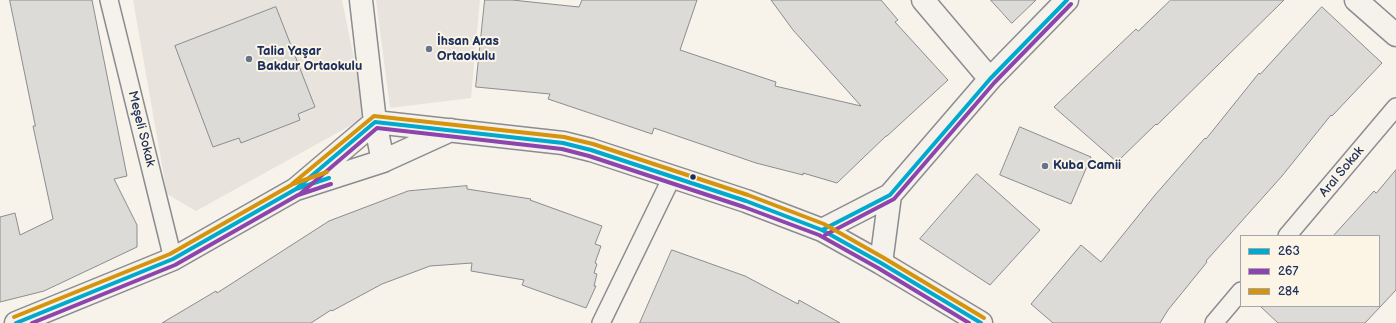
<!DOCTYPE html>
<meta charset="utf-8">
<style>
body{margin:0}
#map{position:relative;width:1396px;height:323px;overflow:hidden;background:#f7f3ea;font-family:"Balsamiq Sans",sans-serif}
canvas{display:block}
.legend{position:absolute;left:1240px;top:235px;width:140px;height:72px;box-sizing:border-box;background:#fcf5e5;border:1px solid #a2a6af;margin:0;padding:5px 7px;list-style:none;font-size:12px;color:#1b2f5e}
.legend li{display:flex;align-items:center;gap:8px;height:20px}
.legend b{width:20px;border:1px solid #a2a6af}
</style>
<div id="map">
<canvas width="1396" height="323"></canvas>
<ul class="legend">
<li><b style="height:5px;background:#00a9ce"></b>263</li>
<li><b style="height:5px;background:#8e44ad"></b>267</li>
<li><b style="height:5px;background:#d6940e"></b>284</li>
</ul>
</div>
<script>
const g = document.querySelector('canvas').getContext('2d');
g.lineJoin = 'round';
function fill(path, color) { g.fillStyle = color; g.fill(path, 'evenodd'); }
function strokePath(path, color, width, dash) { g.strokeStyle = color; g.lineWidth = width; g.lineCap = dash ? 'butt' : 'round'; g.setLineDash(dash || []); g.stroke(path); }
function drawText(font, color, halo, rows, align = 'center') {
  g.font = font + ' "Balsamiq Sans",sans-serif'; g.lineWidth = 4; g.setLineDash([]); g.textBaseline = 'middle'; g.strokeStyle = halo; g.fillStyle = color; for (const [text, x, y, turn = 0] of rows) {
    g.save(); g.translate(x, y); g.rotate((+turn || 0) * Math.PI / 180); g.textAlign = isNaN(turn) ? turn : align; if (halo) g.strokeText(text, 0, 0); g.fillText(text, 0, 0); g.restore();
  }
}
fill(new Path2D(`
 M 133,0 L 342,0 L 366,117 L 196,211 L 167,194 Z
 M 376,0 L 480,0 L 471,98 L 390,108 Z`), '#e8e4dd');
const building = new Path2D(`
 M 10,0 L 92,0 L 127,176 L 114,179 L 137,225 L 137,247 L 44,291 L 0,302 L 0,217 L 15,213 L 20,235 L 53,219 L 33,126 L 35,126 Z
 M 485,0 L 512,0 L 579,7 L 582,0 L 697,0 L 680,50 L 776,82 L 775,86 L 861,106 L 793,30 L 771,0 L 881,0 L 898,20 L 895,22 L 948,80 L 887,136 L 886,136 L 837,183 L 803,173 L 803,175 L 756,163 L 654,128 L 652,134 L 548,99 L 550,94 L 476,87 Z
 M 991,0 L 1036,0 L 1012,23 Z
 M 1171,0 L 1284,0 L 1157,125 L 1156,124 L 1117,162 L 1054,107 L 1136,29 L 1138,31 Z
 M 276,7 L 315,107 L 298,114 L 300,120 L 241,143 L 239,138 L 213,147 L 175,46 Z
 M 1322,7 L 1382,63 L 1332,116 L 1331,115 L 1282,176 L 1206,261 L 1207,262 L 1168,310 L 1160,323 L 1053,323 L 1031,304 L 1081,245 L 1101,262 L 1155,195 L 1205,138 L 1206,139 L 1259,73 L 1260,74 Z
 M 1020,127 L 1091,157 L 1071,204 L 1000,175 Z
 M 1396,170 L 1396,290 L 1365,323 L 1278,323 L 1260,306 L 1379,306 L 1379,236 L 1333,236 L 1374,191 L 1376,193 Z
 M 977,174 L 1040,230 L 990,285 L 920,239 Z
 M 467,186 L 467,189 L 531,199 L 530,200 L 602,226 L 595,244 L 601,246 L 595,263 L 597,264 L 594,273 L 597,274 L 594,286 L 596,286 L 586,308 L 522,285 L 524,280 L 471,271 L 472,263 L 430,266 L 382,284 L 332,311 L 331,310 L 311,323 L 162,323 L 216,291 L 217,293 L 329,221 L 408,191 Z
 M 672,250 L 745,276 L 798,304 L 799,300 L 840,323 L 640,323 Z`);
fill(building, '#dddbd7');
strokePath(building, '#8a8c91', 1);
const street = new Path2D(`
 M 109,0 L 173,259
 M 1287,236 L 1396,107
 M 601,323 L 672,177
 M 1214,323 L 1241,291`);
const secondary = new Path2D(`
 M 361,0 L 375,122 L 383,161
 M 923,0 L 990,79
 M 1356,0 L 1396,35
 M 296,189 L 375,122 L 563,143 L 591,150 L 746,201 L 822,230 L 881,263 L 981,323
 M 822,230 L 890,195 L 990,79 L 1067,0
 M 881,263 L 890,195
 M 16,323 L 173,259 L 296,189 L 383,161 L 451,130`);
strokePath(street, '#8a8c91', 20);
strokePath(secondary, '#8a8c91', 25);
strokePath(street, '#f5f2ec', 17);
strokePath(secondary, '#f5f2ec', 22);
strokePath(new Path2D(`
 M 296,189 L 375,122 L 563,143 L 591,150 L 746,201 L 822,230 L 881,263 L 981,323
 M 822,230 L 890,195 L 990,79 L 1067,0
 M 16,323 L 173,259 L 296,189 L 329,178`), '#00a9ce', 4);
strokePath(new Path2D(`
 M 300,194 L 377,128 L 562,149 L 589,156 L 744,207 L 819,235 L 878,268 L 969,323
 M 825,235 L 894,199 L 994,83 L 1071,4
 M 32,323 L 175,265 L 298,195 L 331,184`), '#8e44ad', 4);
strokePath(new Path2D(`
 M 292,184 L 374,116 L 564,137 L 593,144 L 748,195 L 824,224 L 884,258 L 984,318
 M 14,317 L 170,254 L 293,184 L 327,172`), '#d6940e', 4);
for (const [x, y, r, color] of [
 [429,49,4,"#68748f"],
 [249,59,4,"#68748f"],
 [1045,166,4,"#68748f"],
 [693,177,3.5,"#1b2f5e"]
]) { const dot = new Path2D(); dot.arc(x, y, r, 0, 2 * Math.PI); g.fillStyle = color; g.fill(dot); strokePath(dot, '#fcf5e5', 1.5); }
drawText('bold 13px', '#1b2f5e', '#fcf5e5', [
 ["İhsan Aras",437,42],
 ["Ortaokulu",437,57],
 ["Talia Yaşar",257,52],
 ["Bakdur Ortaokulu",257,67],
 ["Kuba Camii",1053,166]
], 'left');
drawText('13px', '#1b2f5e', '#fcf5e5', [
 ["Meşeli Sokak",141,129,76],
 ["Aral Sokak",1342,172,-50]
]);
</script>
